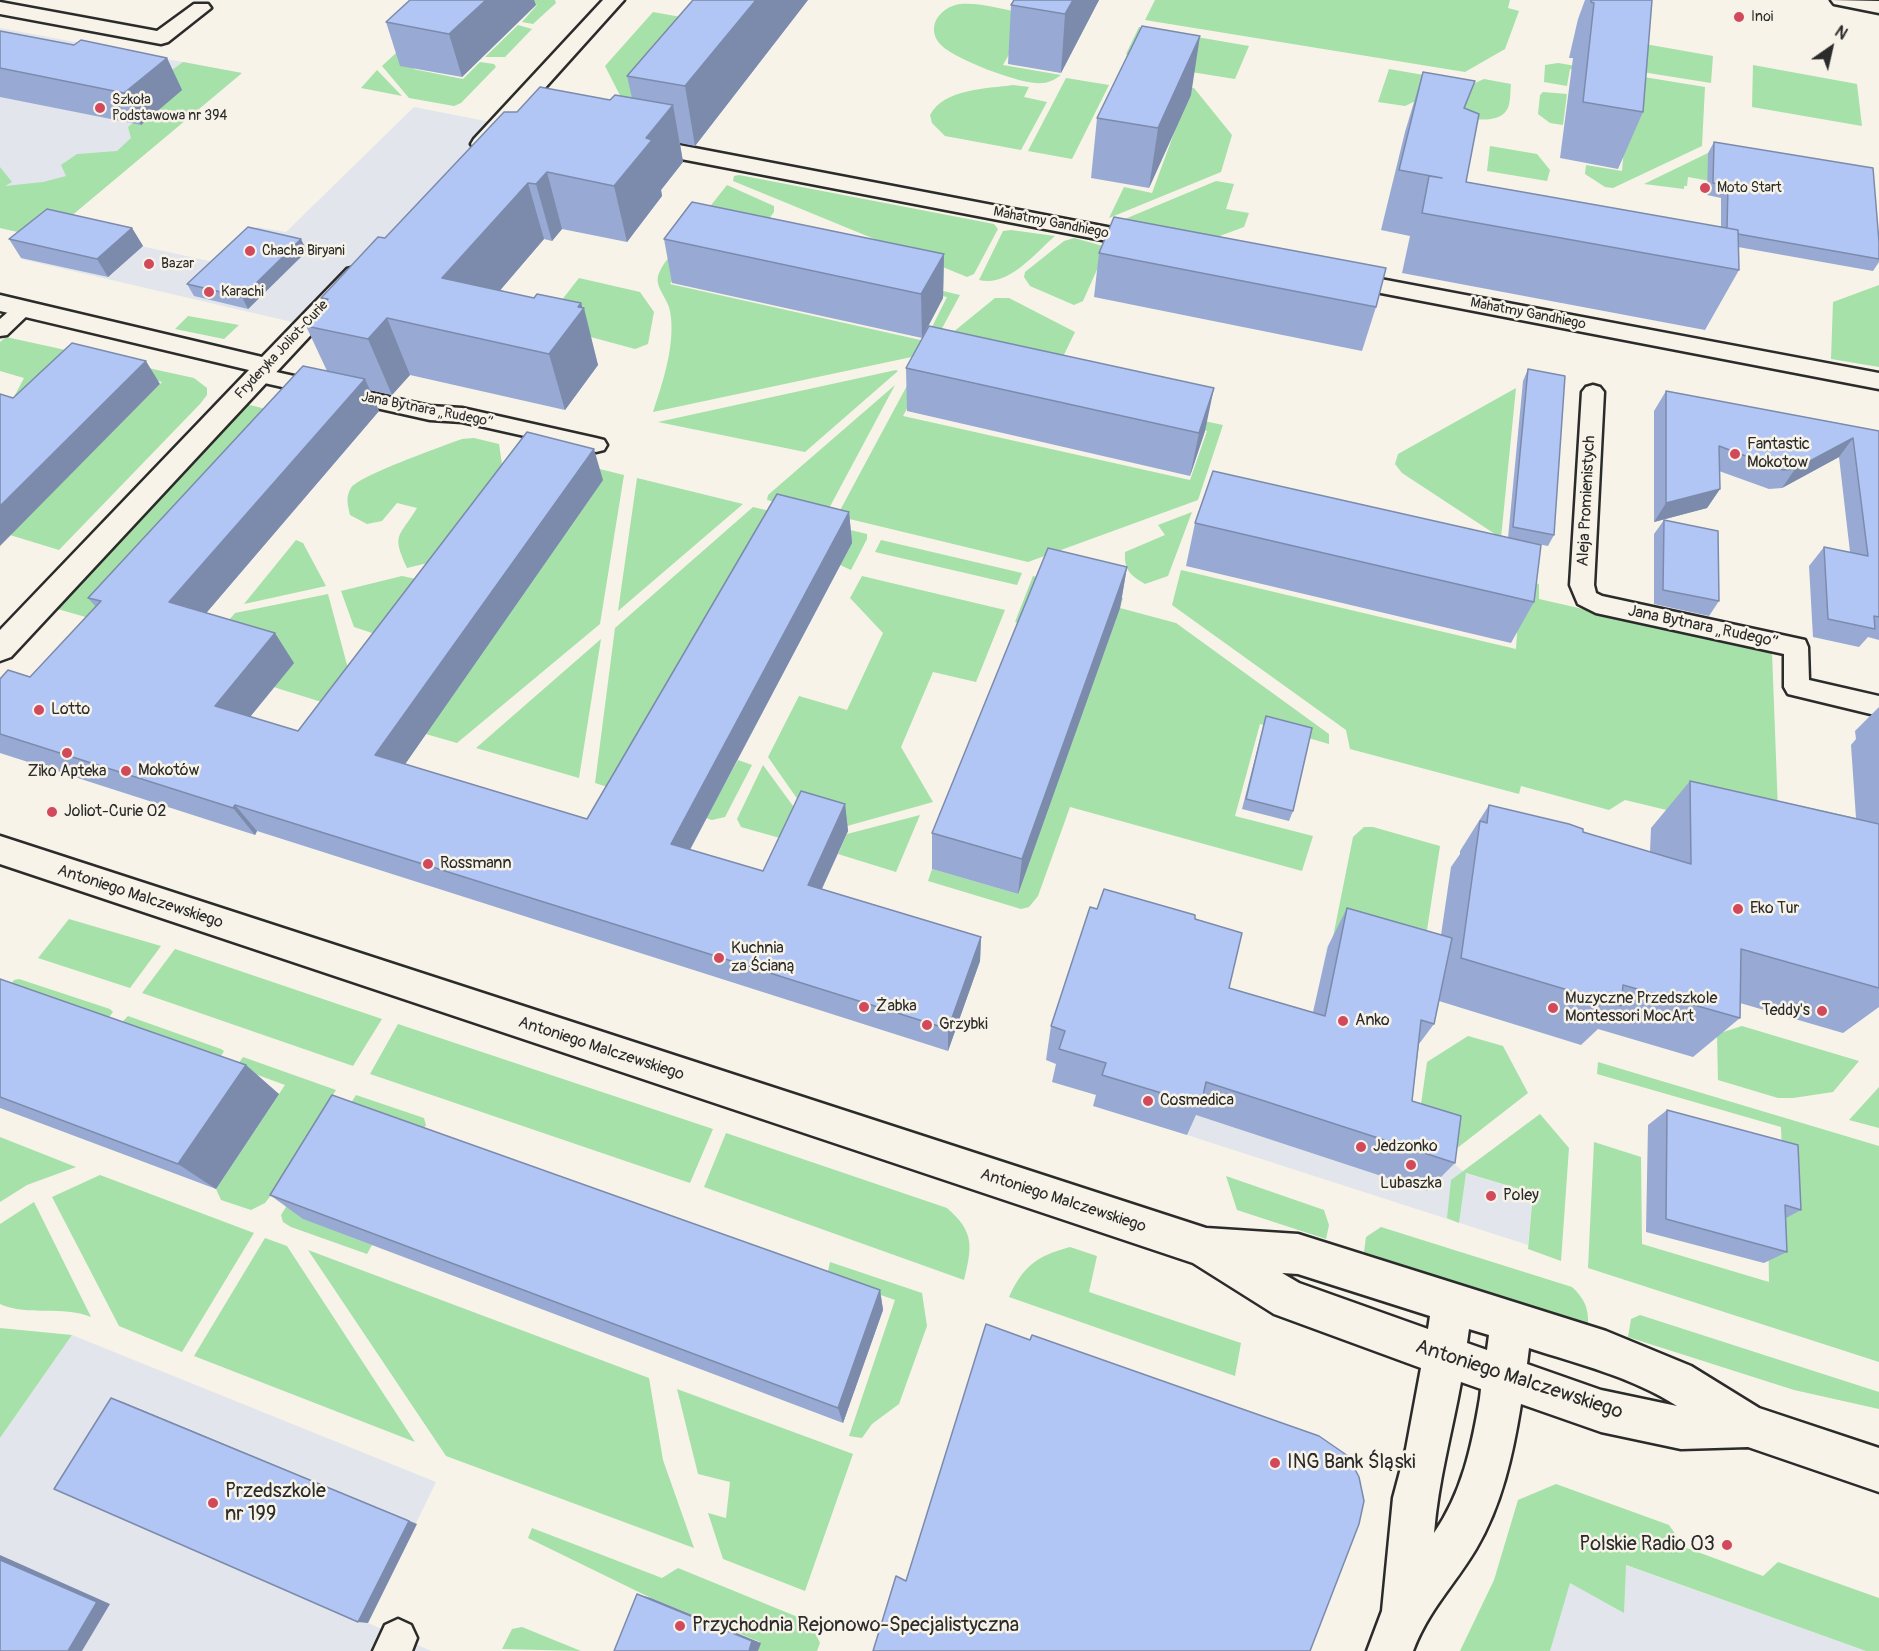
<!DOCTYPE html>
<meta charset="utf-8">
<style>
body{margin:0}
#map{position:relative;width:1879px;height:1651px;overflow:hidden;background:#f7f3e8;font-family:Pangolin,sans-serif}
canvas{display:block}
.north{position:absolute;left:1801px;top:18px;width:60px;height:60px;-webkit-text-stroke:4px #f7f3e8;paint-order:stroke;rotate:34deg;font-size:16px;font-weight:700;line-height:24px;text-align:center;color:#2b2b2b}
.north::after{content:'';display:block;margin:auto;width:21px;height:27px;background:#2b2b2b;clip-path:polygon(50% 0,100% 100%,50% 72%,0 100%)}
</style>
<div id="map">
<canvas width="1879" height="1651"></canvas>
<div class="north">N</div>
</div>
<script>
const g = document.querySelector('canvas').getContext('2d');
g.lineJoin = 'round';
function fill(path, color) { g.fillStyle = color; g.fill(path, 'evenodd'); }
function strokePath(path, color, width, dash) { g.strokeStyle = color; g.lineWidth = width; g.lineCap = dash ? 'butt' : 'round'; g.setLineDash(dash || []); g.stroke(path); }
function drawText(font, color, halo, rows, align = 'center') {
  g.font = font + ' Pangolin,sans-serif'; g.lineWidth = 5; g.setLineDash([]); g.textBaseline = 'middle'; g.strokeStyle = halo; g.fillStyle = color; for (const [text, x, y, turn = 0] of rows) {
    g.save(); g.translate(x, y); g.rotate((+turn || 0) * Math.PI / 180); g.textAlign = isNaN(turn) ? turn : align; if (halo) g.strokeText(text, 0, 0); g.fillText(text, 0, 0); g.restore();
  }
}
fill(new Path2D(`
 M 0,28 L 242,73 L 61,224 L 82,233 L 218,263 L 257,227 L 286,232 L 414,107 L 501,124 L 305,325 L 21,259 L 44,238 L 0,228 Z
 M 1327,946 L 1425,974 L 1405,1089 L 1433,1146 L 1465,1173 L 1533,1193 L 1528,1245 L 1187,1135 L 1192,1114 L 1200,1116 L 1306,1049 Z
 M 72,1335 L 436,1482 L 368,1623 L 431,1651 L 0,1651 L 0,1438 Z
 M 1625,1565 L 1866,1651 L 1475,1651 L 1495,1586 Z`), '#e2e6ec');
fill(new Path2D(`
 M 453,0 L 485,0 L 413,69 L 463,79 L 480,62 L 494,64 L 496,67 L 461,103 L 454,106 L 409,98 L 382,66 Z
 M 509,0 L 555,0 L 556,3 L 533,24 L 522,22 L 537,5 Z
 M 1040,0 L 1003,65 L 1061,75 C 1053,81 1046,84 1036,83 C 1016,82 957,60 942,46 C 924,29 939,7 960,4 C 980,2 1005,10 1024,13 Z
 M 1155,0 L 1510,0 L 1508,8 L 1519,11 L 1505,49 L 1465,72 L 1145,20 Z
 M 653,12 L 692,19 L 634,123 L 605,66 Z
 M 518,25 L 532,29 L 505,57 L 485,57 Z
 M 1139,27 L 1249,46 L 1235,79 L 1141,64 L 1126,54 Z
 M 1645,44 L 1713,56 L 1711,83 L 1642,72 Z
 M 183,62 L 242,73 L 45,238 L 0,228 L 0,167 L 12,182 L 5,186 L 43,182 L 66,176 L 61,165 L 77,154 L 117,151 L 131,138 L 128,127 L 168,94 L 165,75 Z
 M 1558,63 L 1705,87 L 1702,146 L 1613,188 L 1605,187 L 1585,174 L 1586,165 L 1622,171 L 1630,79 L 1570,69 L 1567,86 L 1544,82 L 1545,65 Z
 M 1753,65 L 1857,84 L 1862,126 L 1752,107 Z
 M 1389,69 L 1458,81 L 1405,106 L 1378,102 Z
 M 377,70 L 402,96 L 361,88 Z
 M 1066,78 L 1109,85 L 1072,159 L 1028,151 Z
 M 1484,79 L 1511,84 C 1510,92 1511,105 1506,111 C 1494,130 1435,112 1416,109 Z
 M 1139,80 L 1194,88 L 1232,135 L 1221,172 L 1109,218 L 1124,187 L 1152,193 L 1188,95 Z
 M 1013,85 L 1029,87 L 1024,97 L 1047,102 L 1021,150 L 945,136 L 932,123 L 930,115 C 945,88 986,89 1013,85 Z
 M 1543,92 L 1567,94 L 1563,125 L 1550,123 L 1538,114 L 1540,95 Z
 M 1490,146 L 1537,154 L 1550,170 L 1547,181 L 1487,171 Z
 M 1708,153 L 1708,161 L 1730,165 L 1721,183 L 1688,177 L 1687,186 L 1684,186 L 1684,189 L 1644,184 Z
 M 739,175 L 994,224 L 998,229 L 974,274 L 967,277 L 733,181 L 734,176 Z
 M 1216,181 L 1234,184 L 1226,209 L 1249,213 L 1244,227 L 1201,243 L 1108,226 Z
 M 727,185 L 774,206 L 774,212 L 752,242 L 693,228 Z
 M 1011,230 L 1055,236 C 1034,254 1009,287 979,280 L 1003,231 Z
 M 688,236 L 698,245 L 670,284 L 925,341 L 947,297 L 908,289 L 914,284 L 960,295 L 940,332 L 921,355 L 653,412 C 663,382 676,343 670,311 C 668,298 653,286 659,273 C 664,260 679,247 688,236 Z
 M 1074,238 L 1103,246 L 1104,254 L 1083,301 L 1074,305 L 1030,286 L 1024,277 L 1025,272 L 1064,241 Z
 M 579,278 L 640,292 L 654,312 L 648,344 L 635,349 L 543,324 Z
 M 1879,285 L 1879,367 L 1831,359 L 1833,302 Z
 M 995,298 L 1009,298 L 1075,332 L 1057,369 L 952,333 Z
 M 188,316 L 239,325 L 224,339 L 175,329 Z
 M 6,337 L 194,378 L 207,388 L 207,395 L 200,404 L 59,550 L 10,535 L 162,382 L 87,364 L 14,397 L 24,378 L 0,371 L 0,342 Z
 M 917,367 L 928,369 L 903,416 L 1190,480 L 1207,431 L 1164,421 L 1171,414 L 1223,425 L 1198,500 L 1028,562 L 837,516 Z
 M 896,370 L 898,371 L 805,452 L 658,422 Z
 M 895,385 L 826,514 L 767,500 L 768,495 Z
 M 1516,388 L 1501,538 L 1402,473 L 1395,464 L 1398,454 Z
 M 246,404 L 278,412 L 89,618 L 54,608 Z
 M 474,438 L 499,444 L 503,471 L 436,561 L 407,568 C 391,533 399,538 417,508 L 397,503 L 382,521 L 367,524 L 350,515 C 348,505 345,498 351,488 C 358,476 443,446 462,439 Z
 M 530,452 L 624,475 L 600,624 L 457,743 L 339,709 Z
 M 637,478 L 743,504 L 618,611 Z
 M 753,507 L 867,534 L 867,539 L 851,570 L 840,565 L 851,543 L 635,782 L 713,805 L 738,760 L 752,765 L 725,817 L 712,820 L 595,783 L 615,628 Z
 M 1192,512 L 1168,576 L 1145,584 C 1130,575 1124,570 1125,552 L 1165,535 L 1158,525 Z
 M 296,540 L 303,543 L 326,586 L 244,604 Z
 M 881,540 L 1022,573 L 1017,585 L 875,552 Z
 M 1473,568 L 1539,584 L 1539,599 L 1772,652 L 1779,837 L 1625,800 L 1609,810 L 1521,786 L 1519,794 L 1350,749 L 1346,730 L 1172,605 L 1181,570 L 1516,649 L 1520,587 Z
 M 402,576 L 421,580 L 381,636 L 354,627 L 341,591 Z
 M 862,576 L 1005,610 L 976,682 L 933,672 L 901,747 L 933,802 L 840,828 L 812,820 L 768,757 L 799,696 L 847,710 L 883,633 L 850,598 Z
 M 1033,576 L 1123,598 L 1120,608 L 1176,623 L 1329,734 L 1329,744 L 1260,724 L 1235,816 L 1313,836 L 1302,871 L 1070,807 L 1038,896 L 1029,907 L 1021,909 L 928,881 L 932,869 L 1018,894 L 1029,625 L 1015,622 Z
 M 328,594 L 350,676 L 328,704 L 193,662 L 235,613 Z
 M 601,639 L 579,778 L 476,748 Z
 M 763,765 L 804,821 L 794,842 L 741,827 L 737,819 Z
 M 920,815 L 896,872 L 838,854 L 847,834 Z
 M 1364,827 L 1373,827 L 1440,846 L 1422,962 L 1333,937 L 1353,837 Z
 M 69,919 L 161,946 L 130,988 L 38,958 Z
 M 175,949 L 382,1019 L 353,1066 L 142,993 Z
 M 19,979 L 110,1009 L 113,1012 L 106,1021 L 8,988 L 14,980 Z
 M 128,1016 L 221,1049 L 224,1051 L 218,1061 L 118,1026 Z
 M 398,1024 L 713,1129 L 690,1183 L 370,1074 Z
 M 1742,1026 L 1859,1061 L 1833,1092 L 1793,1098 L 1778,1098 L 1718,1080 L 1717,1034 Z
 M 1468,1036 L 1503,1046 L 1528,1093 L 1456,1149 L 1420,1111 L 1427,1062 Z
 M 243,1057 L 336,1090 L 272,1194 L 265,1203 L 251,1210 L 221,1200 L 216,1189 L 285,1085 L 236,1067 Z
 M 1598,1062 L 1879,1146 L 1879,1362 L 1588,1268 L 1594,1142 L 1641,1157 L 1642,1244 L 1769,1282 L 1768,1223 L 1785,1226 L 1781,1127 L 1597,1074 Z
 M 1879,1087 L 1879,1128 L 1849,1120 Z
 M 356,1095 L 424,1118 L 426,1125 L 421,1133 L 304,1219 L 372,1245 L 367,1254 L 291,1227 L 283,1222 L 281,1215 Z
 M 1540,1114 L 1569,1148 L 1561,1261 L 1528,1249 L 1533,1193 L 1466,1173 L 1459,1223 L 1447,1218 L 1451,1180 Z
 M 726,1133 L 947,1208 C 975,1232 972,1247 964,1280 L 704,1187 Z
 M 0,1137 L 76,1167 L 27,1185 L 0,1202 Z
 M 100,1175 L 254,1233 L 182,1352 L 119,1326 L 52,1197 Z
 M 1226,1176 L 1324,1210 L 1329,1225 L 1326,1239 L 1237,1210 Z
 M 34,1202 L 91,1317 C 62,1305 29,1317 0,1304 L 0,1224 Z
 M 1381,1227 L 1572,1287 C 1584,1298 1589,1308 1588,1325 L 1364,1252 L 1366,1237 Z
 M 265,1238 L 287,1246 L 415,1442 L 194,1356 Z
 M 1070,1247 L 1097,1256 L 1089,1292 L 1241,1343 L 1235,1376 L 1009,1297 C 1023,1266 1037,1256 1070,1247 Z
 M 308,1250 L 649,1378 L 663,1460 L 694,1548 L 446,1456 Z
 M 830,1262 L 922,1293 L 927,1326 L 899,1404 L 872,1424 L 862,1438 L 849,1436 L 895,1300 L 827,1276 Z
 M 1640,1315 L 1879,1392 L 1879,1409 L 1794,1390 L 1628,1337 L 1631,1319 Z
 M 0,1328 L 72,1335 L 0,1438 Z
 M 677,1389 L 853,1454 L 805,1591 L 723,1559 L 708,1513 L 726,1518 L 730,1482 L 698,1474 Z
 M 1556,1484 L 1669,1525 L 1684,1547 L 1763,1576 L 1778,1562 L 1879,1598 L 1879,1651 L 1866,1651 L 1626,1565 L 1624,1613 L 1570,1583 L 1550,1651 L 1460,1651 L 1494,1580 L 1518,1500 Z
 M 532,1528 L 662,1578 L 678,1568 L 810,1622 L 820,1643 L 817,1651 L 758,1651 L 760,1642 L 651,1598 L 528,1538 Z
 M 522,1627 L 581,1651 L 502,1649 L 512,1629 Z`), '#a5e1a8');
const lane = new Path2D(`
 M 24,302 L 31,304 L 34,308 L 31,312 L 7,335 L 0,336 L 0,319 L 17,304 Z
 M 258,368 L 430,406 L 462,408 L 596,438 L 604,440 L 607,445 L 604,450 L 596,452 L 462,422 L 430,420 L 251,380 L 248,375 L 251,370 Z
 M 1593,385 L 1600,387 L 1604,392 L 1594,585 L 1596,593 L 1602,596 L 1805,640 L 1808,647 L 1809,680 L 1879,696 L 1879,716 L 1788,694 L 1784,687 L 1784,654 L 1596,613 L 1578,604 L 1570,585 L 1582,392 L 1586,387 Z
 M 398,1619 L 411,1625 L 417,1638 L 412,1651 L 373,1651 L 385,1625 Z`);
const street = new Path2D(`
 M 603,0 L 624,0 L 490,149 L 474,149 L 471,144 L 474,139 Z
 M 0,2 L 157,31 L 194,4 L 208,4 L 211,8 L 168,42 L 161,44 L 0,14 Z
 M 637,137 L 1149,235 L 1157,237 L 1161,242 L 1157,247 L 1149,249 L 629,149 L 626,144 L 629,139 Z
 M 355,267 L 363,269 L 367,274 L 363,279 L 11,657 L 0,661 L 0,630 L 249,370 L 0,311 L 0,295 L 262,357 L 347,269 Z
 M 1338,271 L 1879,373 L 1879,389 L 1329,283 L 1326,278 L 1329,273 Z
 M 0,836 L 1206,1228 L 1298,1234 L 1606,1331 L 1691,1366 L 1759,1408 L 1879,1448 L 1879,1492 L 1748,1447 L 1681,1449 L 1601,1432 L 1521,1404 C 1513,1454 1502,1505 1476,1549 C 1454,1586 1429,1609 1413,1651 L 1367,1651 L 1382,1611 L 1393,1498 L 1406,1449 L 1421,1368 L 1274,1314 L 1193,1263 L 0,864 ZM 1282,1273 L 1298,1274 L 1430,1316 L 1428,1329 L 1299,1283 ZM 1469,1329 L 1489,1335 L 1487,1350 L 1467,1343 ZM 1529,1348 C 1578,1364 1632,1377 1677,1406 L 1601,1390 L 1527,1364 ZM 1461,1382 L 1481,1389 L 1480,1398 C 1472,1446 1462,1493 1434,1533 C 1438,1482 1452,1432 1461,1382 Z`);
const secondary = new Path2D(`
 M 1831,0 L 1879,1 L 1879,13 L 1834,4 Z`);
strokePath(lane, '#2b2b2b', 5);
strokePath(street, '#2b2b2b', 5);
strokePath(secondary, '#2b2b2b', 5);
fill(lane, '#f7f3e8');
fill(street, '#f7f3e8');
fill(secondary, '#f7f3e8');
fill(new Path2D(`
 M 693,0 L 808,0 L 695,146 L 680,143 L 683,162 L 661,190 L 662,196 L 627,242 L 562,229 L 552,241 L 544,239 L 500,290 L 534,298 L 581,303 L 598,365 L 565,410 L 410,375 L 392,395 L 370,390 L 379,411 L 206,613 L 294,663 L 250,717 L 298,731 L 603,480 L 405,764 L 587,819 L 849,512 L 852,543 L 690,850 L 763,871 L 845,804 L 848,831 L 822,889 L 981,937 L 980,961 L 948,1051 L 257,831 L 255,835 L 0,753 L 0,679 L 30,677 L 96,607 L 88,598 L 327,371 L 306,326 L 324,306 L 321,298 L 385,238 L 517,112 L 632,98 L 627,76 Z
 M 1014,0 L 1099,0 L 1061,73 L 1008,64 L 1011,5 Z
 M 1585,0 L 1652,0 L 1643,112 L 1618,169 L 1560,158 L 1573,58 L 1569,58 L 1578,19 Z
 M 536,5 L 462,77 L 400,66 L 386,22 Z
 M 0,31 L 74,45 L 167,58 L 182,90 L 141,125 L 0,97 Z
 M 1423,72 L 1475,81 L 1465,108 L 1466,182 L 1721,227 L 1721,198 L 1707,195 L 1708,153 L 1714,142 L 1879,242 L 1879,262 L 1873,271 L 1738,247 L 1739,270 L 1705,330 L 1402,273 L 1410,236 L 1381,230 L 1405,132 Z
 M 1191,95 L 1149,188 L 1091,178 L 1097,118 Z
 M 132,228 L 143,246 L 108,277 L 21,258 L 9,239 Z
 M 664,239 L 944,254 L 943,298 L 922,338 L 672,283 Z
 M 307,251 L 248,309 L 194,296 L 187,284 Z
 M 1099,253 L 1376,307 L 1362,351 L 1094,297 Z
 M 906,368 L 1205,431 L 1190,476 L 907,411 Z
 M 1528,369 L 1554,535 L 1548,546 L 1517,540 L 1534,602 L 1511,643 L 1186,566 L 1195,523 L 1508,538 L 1523,381 Z
 M 1666,391 L 1879,431 L 1879,640 L 1868,637 L 1859,647 L 1813,637 L 1809,566 L 1824,547 L 1850,552 L 1839,457 L 1782,488 L 1769,489 L 1719,471 L 1720,489 L 1707,508 L 1654,522 L 1654,411 Z
 M 1664,520 L 1719,601 L 1709,616 L 1654,604 L 1654,534 Z
 M 1127,567 L 1120,608 L 1018,894 L 932,869 L 932,833 Z
 M 1879,707 L 1879,1007 L 1843,1033 L 1740,1003 L 1740,1018 L 1693,1057 L 1598,1029 L 1581,1045 L 1439,1001 L 1434,1024 L 1419,1044 L 1412,1101 L 1455,1163 L 1427,1191 L 1196,1115 L 1187,1135 L 1093,1106 L 1096,1095 L 1052,1082 L 1056,1064 L 1046,1060 L 1051,1026 L 1097,909 L 1195,919 L 1229,988 L 1313,1012 L 1328,946 L 1347,908 L 1441,935 L 1451,867 L 1460,854 L 1460,851 L 1489,805 L 1650,852 L 1651,828 L 1690,781 L 1856,818 L 1851,745 L 1856,739 L 1855,731 Z
 M 1266,716 L 1293,811 L 1289,821 L 1242,809 L 1263,727 Z
 M 0,979 L 279,1094 L 216,1189 L 0,1108 Z
 M 1667,1110 L 1801,1210 L 1786,1218 L 1787,1252 L 1764,1263 L 1646,1232 L 1648,1125 Z
 M 270,1195 L 880,1290 L 883,1310 L 843,1423 L 303,1219 Z`), '#98aad3');
fill(new Path2D(`
 M 486,0 L 534,0 L 536,5 L 462,77 L 449,34 Z
 M 756,0 L 808,0 L 695,146 L 685,86 Z
 M 1073,0 L 1099,0 L 1061,73 L 1065,14 Z
 M 1200,36 L 1191,95 L 1149,188 L 1158,128 Z
 M 167,58 L 182,90 L 141,125 L 124,93 Z
 M 673,105 L 683,162 L 661,190 L 662,196 L 627,242 L 614,186 L 646,138 Z
 M 547,172 L 562,229 L 552,241 L 536,184 Z
 M 528,183 L 544,239 L 462,335 L 442,278 Z
 M 132,228 L 143,246 L 108,277 L 97,259 Z
 M 301,239 L 307,251 L 248,309 L 242,297 Z
 M 944,254 L 943,298 L 922,338 L 921,294 Z
 M 581,303 L 583,310 L 584,308 L 598,365 L 565,410 L 549,354 Z
 M 387,318 L 410,375 L 392,395 L 368,339 Z
 M 146,361 L 160,384 L 0,546 L 0,506 Z
 M 365,379 L 379,411 L 190,632 L 169,602 Z
 M 1214,388 L 1205,431 L 1190,476 L 1199,433 Z
 M 1853,438 L 1839,457 L 1782,488 L 1795,469 Z
 M 594,449 L 603,480 L 392,783 L 375,755 Z
 M 1720,489 L 1707,508 L 1654,522 L 1666,503 Z
 M 849,512 L 852,543 L 679,870 L 671,844 Z
 M 1127,567 L 1120,608 L 1018,894 L 1022,859 Z
 M 275,633 L 294,663 L 236,734 L 215,706 Z
 M 845,804 L 848,831 L 812,910 L 808,885 Z
 M 235,805 L 257,831 L 255,835 L 233,808 Z
 M 981,937 L 980,961 L 948,1051 L 948,1029 Z
 M 246,1065 L 279,1094 L 216,1189 L 178,1164 Z
 M 880,1290 L 883,1310 L 843,1423 L 838,1408 Z
 M 111,1398 L 123,1402 L 417,1524 L 368,1623 L 358,1622 Z
 M 0,1555 L 110,1604 L 82,1651 L 68,1651 L 0,1560 Z
 M 637,1594 L 651,1598 L 761,1643 L 758,1651 L 749,1651 Z`), '#7c8bac');
const building = new Path2D(`
 M 410,0 L 486,0 L 449,34 L 386,22 Z
 M 693,0 L 756,0 L 685,86 L 627,76 Z
 M 1014,0 L 1073,0 L 1065,14 L 1011,5 Z
 M 1591,0 L 1652,0 L 1643,112 L 1583,102 L 1594,3 L 1591,2 Z
 M 1142,26 L 1200,36 L 1158,128 L 1097,118 Z
 M 0,31 L 74,45 L 81,40 L 167,58 L 124,93 L 0,68 Z
 M 1423,72 L 1475,81 L 1464,108 L 1479,114 L 1466,182 L 1738,230 L 1739,270 L 1422,213 L 1429,176 L 1442,178 L 1399,170 Z
 M 540,87 L 610,100 L 615,95 L 673,105 L 646,138 L 652,140 L 614,186 L 547,172 L 536,184 L 528,183 L 442,278 L 534,298 L 537,294 L 581,303 L 578,307 L 584,308 L 549,354 L 387,318 L 368,339 L 306,326 L 326,305 L 323,304 L 328,299 L 321,298 L 378,237 L 385,238 L 504,112 L 517,112 Z
 M 1714,142 L 1873,168 L 1879,242 L 1879,259 L 1738,234 L 1738,230 L 1727,228 L 1728,186 L 1713,183 Z
 M 692,202 L 944,254 L 921,294 L 664,239 Z
 M 47,209 L 132,228 L 97,259 L 9,239 Z
 M 1114,217 L 1386,268 L 1376,307 L 1099,253 Z
 M 248,227 L 301,239 L 242,297 L 187,284 Z
 M 929,326 L 1214,388 L 1199,433 L 906,368 Z
 M 72,343 L 146,361 L 0,506 L 0,394 L 13,398 Z
 M 303,366 L 365,379 L 169,602 L 275,633 L 215,706 L 298,731 L 527,432 L 594,449 L 375,755 L 587,819 L 777,494 L 849,512 L 671,844 L 763,871 L 801,791 L 845,804 L 808,885 L 981,937 L 948,1029 L 235,805 L 233,808 L 0,734 L 0,679 L 8,670 L 30,677 L 101,601 L 88,598 Z
 M 1528,369 L 1565,376 L 1554,535 L 1513,527 Z
 M 1666,391 L 1879,431 L 1879,617 L 1874,616 L 1875,629 L 1828,619 L 1824,547 L 1868,556 L 1853,438 L 1795,469 L 1783,470 L 1719,446 L 1720,489 L 1666,503 Z
 M 1213,471 L 1541,545 L 1534,602 L 1195,523 Z
 M 1664,520 L 1718,531 L 1719,601 L 1663,590 Z
 M 1048,548 L 1127,567 L 1022,859 L 932,833 Z
 M 1266,716 L 1312,728 L 1293,811 L 1246,799 Z
 M 1690,781 L 1879,824 L 1879,988 L 1741,949 L 1740,1018 L 1623,985 L 1621,1006 L 1461,958 L 1480,821 L 1487,823 L 1489,805 L 1569,824 L 1583,829 L 1583,832 L 1691,864 Z
 M 1104,889 L 1195,915 L 1195,919 L 1242,933 L 1229,988 L 1325,1016 L 1347,908 L 1452,938 L 1434,1024 L 1421,1020 L 1412,1101 L 1461,1116 L 1455,1163 L 1206,1082 L 1201,1105 L 1102,1075 L 1106,1063 L 1059,1049 L 1065,1031 L 1051,1026 L 1090,907 L 1097,909 Z
 M 0,979 L 246,1065 L 178,1164 L 0,1097 Z
 M 332,1095 L 880,1290 L 838,1408 L 270,1195 Z
 M 1667,1110 L 1798,1145 L 1801,1210 L 1785,1205 L 1787,1252 L 1666,1219 Z
 M 986,1324 L 1030,1340 L 1032,1335 L 1319,1436 L 1348,1456 L 1359,1477 L 1364,1501 L 1359,1524 L 1310,1651 L 873,1651 L 896,1576 L 906,1581 Z
 M 111,1398 L 409,1521 L 358,1622 L 54,1489 Z
 M 0,1560 L 97,1602 L 68,1651 L 0,1651 Z
 M 637,1594 L 752,1641 L 749,1651 L 614,1651 Z`);
fill(building, '#b1c6f5');
strokePath(building, '#7c8bac', 1.5);
for (const [x, y, r, color] of [
 [1739,17,6,"#d1495b"],
 [100,108,6,"#d1495b"],
 [1705,188,6,"#d1495b"],
 [250,251,6,"#d1495b"],
 [149,264,6,"#d1495b"],
 [209,292,6,"#d1495b"],
 [1735,454,6,"#d1495b"],
 [39,710,6,"#d1495b"],
 [67,753,6,"#d1495b"],
 [126,771,6,"#d1495b"],
 [52,812,6,"#d1495b"],
 [428,864,6,"#d1495b"],
 [1738,909,6,"#d1495b"],
 [719,958,6,"#d1495b"],
 [864,1007,6,"#d1495b"],
 [1553,1008,6,"#d1495b"],
 [1822,1011,6,"#d1495b"],
 [1343,1021,6,"#d1495b"],
 [927,1025,6,"#d1495b"],
 [1148,1101,6,"#d1495b"],
 [1361,1147,6,"#d1495b"],
 [1411,1165,6,"#d1495b"],
 [1491,1196,6,"#d1495b"],
 [1275,1463,6,"#d1495b"],
 [213,1503,6,"#d1495b"],
 [1727,1545,6,"#d1495b"],
 [680,1626,6,"#d1495b"]
]) { const dot = new Path2D(); dot.arc(x, y, r, 0, 2 * Math.PI); g.fillStyle = color; g.fill(dot); strokePath(dot, '#f7f3e8', 2); }
drawText('14px', '#2b2b2b', '#f7f3e8', [
 ["Inoi",1751,17],
 ["Szkoła",112,100],
 ["Podstawowa nr 394",112,116],
 ["Moto Start",1717,188],
 ["Chacha Biryani",262,251],
 ["Bazar",161,264],
 ["Karachi",221,292]
], 'left');
drawText('14px', '#2b2b2b', '#f7f3e8', [
 ["Mahatmy Gandhiego",1051,223,11],
 ["Mahatmy Gandhiego",1528,314,11],
 ["Fryderyka Joliot-Curie",282,350,-47],
 ["Jana Bytnara „Rudego”",427,410,11]
]);
drawText('16px', '#2b2b2b', '#f7f3e8', [
 ["Fantastic",1747,445],
 ["Mokotow",1747,463],
 ["Lotto",51,710],
 ["Mokotów",138,771],
 ["Ziko Apteka",67,772,"center"],
 ["Joliot-Curie 02",64,812],
 ["Rossmann",440,864],
 ["Eko Tur",1750,909],
 ["Kuchnia",731,949],
 ["za Ścianą",731,967],
 ["Muzyczne Przedszkole",1565,999],
 ["Montessori MocArt",1565,1017],
 ["Żabka",876,1007],
 ["Teddy's",1810,1011,"right"],
 ["Anko",1355,1021],
 ["Grzybki",939,1025],
 ["Cosmedica",1160,1101],
 ["Jedzonko",1373,1147],
 ["Lubaszka",1411,1184,"center"],
 ["Poley",1503,1196]
], 'left');
drawText('16px', '#2b2b2b', '#f7f3e8', [
 ["Aleja Promienistych",1587,501,-87],
 ["Jana Bytnara „Rudego”",1703,627,12],
 ["Antoniego Malczewskiego",140,897,18],
 ["Antoniego Malczewskiego",601,1049,18],
 ["Antoniego Malczewskiego",1063,1201,18]
]);
drawText('20px', '#2b2b2b', '#f7f3e8', [
 ["Antoniego Malczewskiego",1519,1380,18]
]);
drawText('20px', '#2b2b2b', '#f7f3e8', [
 ["ING Bank Śląski",1287,1463],
 ["Przedszkole",225,1492],
 ["nr 199",225,1515],
 ["Polskie Radio 03",1715,1545,"right"],
 ["Przychodnia Rejonowo-Specjalistyczna",692,1626]
], 'left');
</script>
